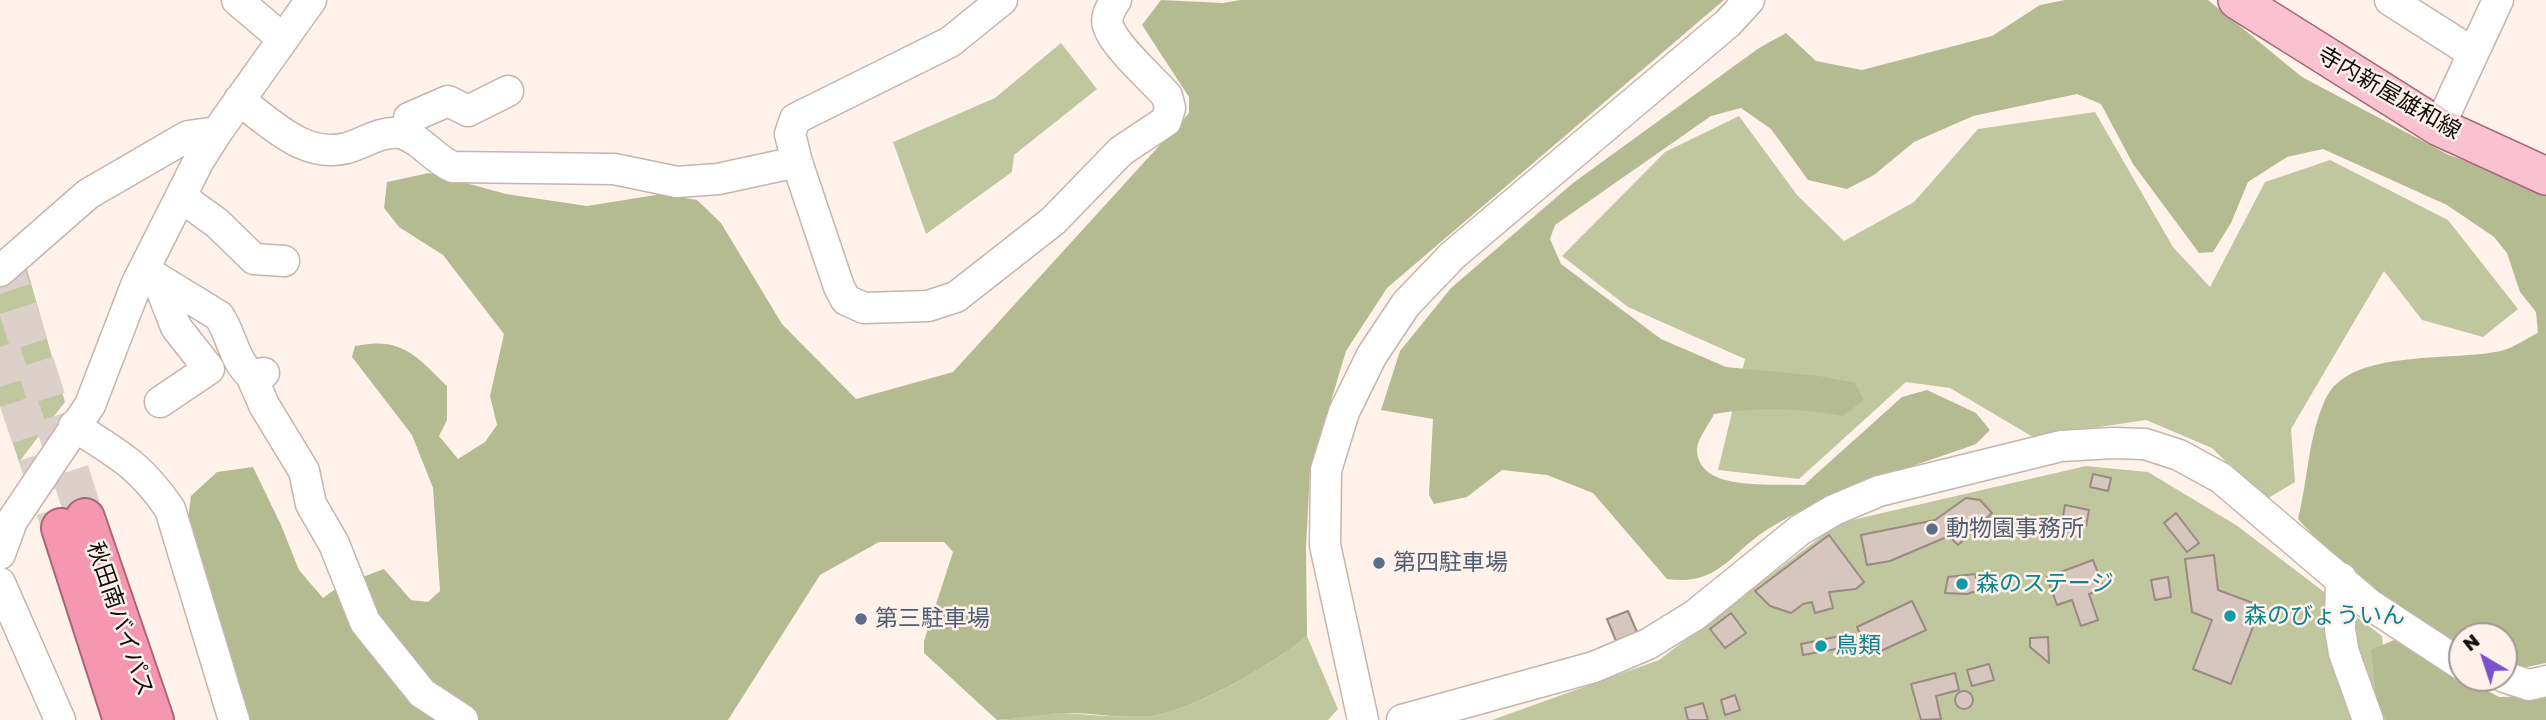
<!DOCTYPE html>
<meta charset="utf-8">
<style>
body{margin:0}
#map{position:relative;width:2546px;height:720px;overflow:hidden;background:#fff2eb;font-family:"Golos Text",sans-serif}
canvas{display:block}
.north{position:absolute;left:2448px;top:622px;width:70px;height:70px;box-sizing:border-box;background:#fff2eb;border:2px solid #a19792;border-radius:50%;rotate:321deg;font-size:19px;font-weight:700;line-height:28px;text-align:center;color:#140f0c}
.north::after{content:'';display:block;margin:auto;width:24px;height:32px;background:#7a51ca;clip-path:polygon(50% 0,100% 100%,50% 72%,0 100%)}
</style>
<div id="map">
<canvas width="2546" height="720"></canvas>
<div class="north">N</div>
</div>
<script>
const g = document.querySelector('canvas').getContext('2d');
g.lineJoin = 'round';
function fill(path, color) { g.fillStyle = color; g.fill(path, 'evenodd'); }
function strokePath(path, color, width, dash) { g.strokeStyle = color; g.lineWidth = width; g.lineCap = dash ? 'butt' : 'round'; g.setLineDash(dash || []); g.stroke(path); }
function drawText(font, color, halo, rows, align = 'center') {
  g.font = font + ' "Golos Text","Noto Sans JP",sans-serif'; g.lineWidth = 5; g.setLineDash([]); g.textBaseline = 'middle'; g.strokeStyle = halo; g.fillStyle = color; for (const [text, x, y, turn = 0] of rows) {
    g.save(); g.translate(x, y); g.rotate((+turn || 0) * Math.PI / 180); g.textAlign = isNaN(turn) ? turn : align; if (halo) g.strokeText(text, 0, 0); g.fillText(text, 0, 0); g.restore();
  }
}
fill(new Path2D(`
 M 1061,43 L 1097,89 L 1014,155 L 1012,172 L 926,234 L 893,142 L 995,98 Z
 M 2095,112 L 2173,247 L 2210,287 L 2265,182 L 2330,160 L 2448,220 L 2518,309 L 2483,337 L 2422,320 L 2384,271 L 2291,429 L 2295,482 L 2265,500 L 2212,448 L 2146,420 L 2033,437 L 1950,388 L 1906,382 L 1799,479 L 1718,470 L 1745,359 L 1628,307 L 1562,256 L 1665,152 L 1739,116 L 1797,195 L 1844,241 L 1914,202 L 1978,129 Z
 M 25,262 L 65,402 L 19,462 L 0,405 L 0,284 Z
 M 2086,466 L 2148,472 L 2236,525 L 2382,636 L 2392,720 L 1492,720 L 1659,660 L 1839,523 Z
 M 1307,636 L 1338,709 L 1328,720 L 1001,720 C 1021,718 1044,712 1065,713 C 1093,715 1122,718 1150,716 C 1191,712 1276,663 1307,636 Z`), '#c0c79f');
fill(new Path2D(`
 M 1161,0 L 1223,3 L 1240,0 L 1724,0 L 1387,288 L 1346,351 L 1310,471 L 1306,548 L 1307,636 C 1276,663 1192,711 1151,716 C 1121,719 1091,712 1061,713 C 1039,714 1018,719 997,720 L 924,653 L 924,641 L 953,552 L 944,542 L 879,542 L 820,575 L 728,720 L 247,720 L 188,519 L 191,496 L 217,472 L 253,467 L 281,525 L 299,570 L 323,598 L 341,585 L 384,569 L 411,600 L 428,602 L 440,591 L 433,488 L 412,435 L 352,357 L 355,346 C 402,336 416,356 447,386 L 447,420 L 439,436 L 458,459 L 485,442 L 497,425 L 490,396 L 504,334 L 443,255 L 399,227 L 384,208 L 387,182 L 429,173 L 506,194 L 587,206 L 662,194 L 697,200 L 721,223 L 782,324 L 856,399 L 953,372 L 1189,113 L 1189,97 L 1142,25 Z
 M 2065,0 L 2208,0 L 2302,77 L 2449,155 L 2546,190 L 2546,663 L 2522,668 L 2504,663 L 2504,636 L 2462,636 L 2462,651 L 2346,571 L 2298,519 C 2308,480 2308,437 2325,400 C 2349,346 2457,363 2504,350 C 2515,347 2527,338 2538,333 L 2536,312 L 2520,292 L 2507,253 L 2494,237 L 2447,205 L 2323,149 L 2287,157 L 2248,182 L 2231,223 L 2213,252 L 2199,253 L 2133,164 L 2101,104 L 2077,94 L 1973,116 L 1914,142 L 1874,175 L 1847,189 L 1808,180 L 1771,129 L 1741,108 L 1711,116 L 1555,225 L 1550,239 L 1561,264 L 1661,339 L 1726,367 L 1819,376 L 1855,383 L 1864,400 L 1843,416 C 1798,408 1760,407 1714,414 C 1710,423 1698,438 1697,448 C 1696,493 1773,483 1804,485 L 1902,397 L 1927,390 L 1976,413 L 1990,430 L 1976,444 C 1907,469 1831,490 1768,529 C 1729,554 1719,586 1667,579 L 1593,493 L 1547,475 L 1502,470 L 1467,497 L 1434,504 L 1429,495 L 1433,419 L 1381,410 L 1400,351 L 1451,288 L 1573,183 L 1759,48 L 1786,33 L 1816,61 L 1862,70 L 1992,36 L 2040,5 Z
 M 2394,640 L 2499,697 L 2546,696 L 2546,720 L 2386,720 L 2377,702 L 2371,650 Z`), '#b4bb90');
const building = new Path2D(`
 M 2093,474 L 2111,478 L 2108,491 L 2090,487 Z
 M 1966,498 L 1980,500 L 1992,513 L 1958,545 L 1949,536 L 1890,561 L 1867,565 L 1861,535 L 1935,520 Z
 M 2065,505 L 2089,510 L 2086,526 L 2062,522 Z
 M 2176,513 L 2199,543 L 2187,552 L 2164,523 Z
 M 1829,535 L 1864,582 L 1856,589 L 1829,592 L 1833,608 L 1815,613 L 1812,602 L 1803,604 L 1791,613 L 1770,606 L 1755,591 Z
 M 2214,555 L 2218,590 L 2261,606 L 2231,684 L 2193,669 L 2212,620 L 2192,612 L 2185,559 Z
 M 2093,560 L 2104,589 L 2089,594 L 2098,620 L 2081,626 L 2072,600 L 2057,605 L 2047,577 Z
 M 1975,574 L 1979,590 L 1967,594 L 1945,593 L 1948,577 Z
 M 2168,577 L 2171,597 L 2155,600 L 2151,580 Z
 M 1912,601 L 1926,630 L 1870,656 L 1857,627 Z
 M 1628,611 L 1637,632 L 1616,641 L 1607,619 Z
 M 1731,613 L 1746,633 L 1725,648 L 1710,629 Z
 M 1840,636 L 1842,648 L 1803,655 L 1801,644 Z
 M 2048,637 L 2049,663 L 2030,647 L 2030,638 Z
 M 1989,664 L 1994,680 L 1972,686 L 1967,670 Z
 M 1955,673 L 1959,690 L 1936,696 L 1941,719 L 1921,720 L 1911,684 Z
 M1955 700a9 9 0 1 1 18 0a9 9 0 1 1-18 0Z
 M 1735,695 L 1740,710 L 1725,715 L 1721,700 Z
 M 1703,703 L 1708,720 L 1688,720 L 1685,708 Z`);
fill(building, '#d6c6be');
strokePath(building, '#988a82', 2);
strokePath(new Path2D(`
 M 0,254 L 85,518
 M 0,347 L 61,528`), '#dcd0ca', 38, [38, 19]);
const minor = new Path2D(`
 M 237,0 L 283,39
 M 1002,0 L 950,42 L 795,119 L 790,134 L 797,162 L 839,287 L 846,300 L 864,308 L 928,306 L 956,297 L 1053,221 L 1121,151 L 1166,121 L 1170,108 L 1167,96 C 1152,79 1115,47 1108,26 C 1105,16 1111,8 1116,0
 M 2390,0 L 2473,53
 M 239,100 C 271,123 304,159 347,148 C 364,143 381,131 399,133 C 419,136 433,159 453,167 L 614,169 L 677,182 L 718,179 L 797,162
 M 2439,127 L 2498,0
 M 407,135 L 409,118 L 448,101 L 468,111 L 508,91
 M 181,197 L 217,223 L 254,259 L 284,261
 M 144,270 L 219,316 C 232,335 233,359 251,375 L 264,373
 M 0,271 L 88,194 L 188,136 L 217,132 L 311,0
 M 158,281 L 176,327 L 209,369 L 160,402
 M 251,375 L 264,405 L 304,471 L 311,504 L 334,544 L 365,622 L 422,693 L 463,720
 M 74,426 C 119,455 139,464 170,509 L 234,720
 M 0,554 L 12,521 L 90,405 L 137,283 L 198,162 L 217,132
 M 2341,578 L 2340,630 L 2344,653 L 2368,720
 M 0,583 L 60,720
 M 2504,677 L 2529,685 L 2546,681
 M 1363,720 L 1325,545 L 1326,470 L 1344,412 L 1372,355 L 1406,304 L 1453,255 L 1728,23 L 1749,0
 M 1402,720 L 1594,667 L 1648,644 L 1695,615 L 1800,530 L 1834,510 L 1879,491 L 2061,446 L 2113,443 L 2145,444 L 2179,455 L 2221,478 L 2369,604 L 2462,665`);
const major = new Path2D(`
 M 2237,0 L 2439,127 L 2546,176`);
const highway = new Path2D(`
 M 85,518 L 154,720
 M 61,528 L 123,720`);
strokePath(minor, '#c4b5ad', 33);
strokePath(major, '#a76777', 40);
strokePath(highway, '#a76777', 42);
strokePath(minor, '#fff', 30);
strokePath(major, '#fac1d0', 37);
strokePath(highway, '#f697b1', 38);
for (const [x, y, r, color] of [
 [1932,529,7,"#5c6f8a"],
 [1379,563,7,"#5c6f8a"],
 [1962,584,7,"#0f9aa8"],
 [2230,616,7,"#0f9aa8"],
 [861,619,7,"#5c6f8a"],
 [1821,646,7,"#0f9aa8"]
]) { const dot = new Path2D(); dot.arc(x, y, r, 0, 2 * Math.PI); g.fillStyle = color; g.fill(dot); strokePath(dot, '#fff2eb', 2.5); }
drawText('23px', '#140f0c', '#fff2eb', [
 ["寺内新屋雄和線",2389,93,30],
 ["秋田南バイパス",120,619,71]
]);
drawText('23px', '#4e5e75', '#fff2eb', [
 ["動物園事務所",1946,529],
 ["第四駐車場",1393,563],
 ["第三駐車場",875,619]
], 'left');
drawText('23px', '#0d838f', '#fff2eb', [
 ["森のステージ",1976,584],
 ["森のびょういん",2244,616],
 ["鳥類",1835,646]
], 'left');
</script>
